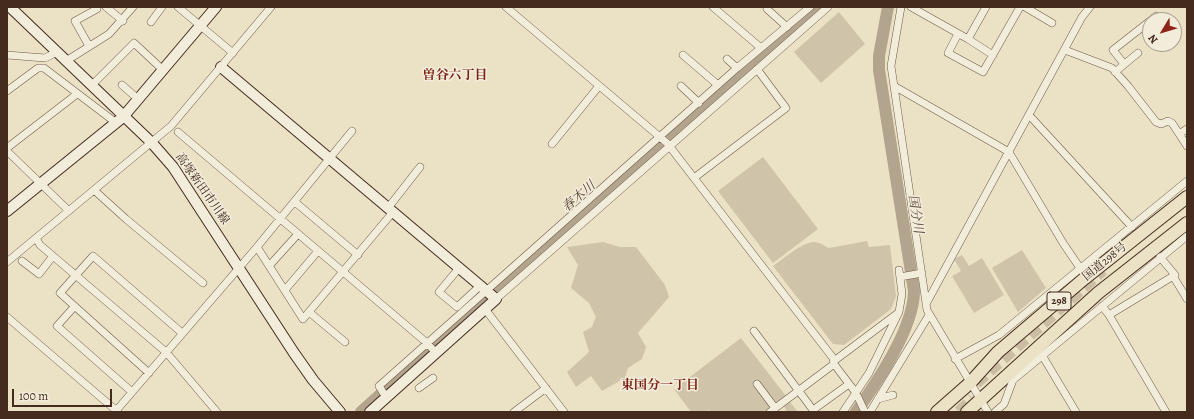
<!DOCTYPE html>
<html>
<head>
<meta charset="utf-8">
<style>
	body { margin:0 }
	#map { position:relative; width:1194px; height:419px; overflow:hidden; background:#ebe2c6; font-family:Alegreya,serif }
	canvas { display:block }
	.frame { position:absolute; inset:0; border:8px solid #442b1e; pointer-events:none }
	.north { position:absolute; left:1142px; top:12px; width:40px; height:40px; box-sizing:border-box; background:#f2ecda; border:1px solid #ac9f8f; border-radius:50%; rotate:232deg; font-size:11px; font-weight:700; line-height:16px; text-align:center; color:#442b1e }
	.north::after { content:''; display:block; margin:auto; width:14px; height:18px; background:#8f2418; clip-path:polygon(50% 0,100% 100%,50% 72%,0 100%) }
	.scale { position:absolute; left:12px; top:389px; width:100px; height:18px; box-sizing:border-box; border:2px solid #442b1e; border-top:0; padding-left:5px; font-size:12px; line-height:14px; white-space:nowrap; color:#442b1e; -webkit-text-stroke:3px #f2ecda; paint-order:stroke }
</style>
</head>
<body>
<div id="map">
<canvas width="1194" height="419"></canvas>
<div class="frame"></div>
<div class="north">N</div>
<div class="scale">100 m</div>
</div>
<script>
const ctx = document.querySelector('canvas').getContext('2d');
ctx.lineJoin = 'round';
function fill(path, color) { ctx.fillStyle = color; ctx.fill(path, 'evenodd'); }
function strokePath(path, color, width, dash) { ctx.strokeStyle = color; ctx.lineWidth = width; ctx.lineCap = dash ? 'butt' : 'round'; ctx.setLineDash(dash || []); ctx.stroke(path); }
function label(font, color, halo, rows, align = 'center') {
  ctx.font = font + ' Alegreya,"Noto Serif JP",serif'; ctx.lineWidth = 3; ctx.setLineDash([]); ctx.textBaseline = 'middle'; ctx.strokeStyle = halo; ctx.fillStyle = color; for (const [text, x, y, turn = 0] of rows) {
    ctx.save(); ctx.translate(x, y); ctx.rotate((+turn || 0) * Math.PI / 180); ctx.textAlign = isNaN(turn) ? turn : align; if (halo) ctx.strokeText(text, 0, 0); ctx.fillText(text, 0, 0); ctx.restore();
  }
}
fill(new Path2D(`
	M839,12L865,44L821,83L794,52Z
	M763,157L818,229L773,263L718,191Z
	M867,241L869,247L890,245L896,296L891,309L844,345L833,344L773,266C785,258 800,243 814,242C820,242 824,246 829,248Z
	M603,242L620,247H636L665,285L669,297L638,333L646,347L642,359L628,368L625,378L602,391L591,376L576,387L567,372L589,352L583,332L592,327L596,317L589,303L571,288L578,265L567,247Z
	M1022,250L1046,288L1018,312L992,268Z
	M962,255L969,266L982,258L1004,295L974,313L952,276L961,271L954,259Z
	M741,338L786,396L778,402H774L769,405V409L765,412H711L709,410L706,412H691L674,389Z
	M790,402L798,412H787L784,406Z`), '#cfc3a9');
strokePath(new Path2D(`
	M361,412L575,219L818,7
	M856,412C877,382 914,328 914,291L879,70V56L888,7`), '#b2a48d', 12);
strokePath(new Path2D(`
	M976,383L1103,270
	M959,412L973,399`), '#cabda4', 12, [12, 6]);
const street = new Path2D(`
	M106,7L123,21
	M178,7L233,53
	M506,7L667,143L833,358L834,364L856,393L865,412
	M713,7L761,48
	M901,7L891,66L927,310L988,412
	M911,7L968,39L986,7
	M1025,7L1052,23
	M767,9L787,27
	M1151,20L1156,16
	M151,22L162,7
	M958,34L948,53L983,72L1020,7
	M968,39L993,55
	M89,46L75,21L97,9
	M1065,50L1112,68L1128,86L1156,122L1161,124L1168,121L1172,123L1187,146
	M7,55L45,58L57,52
	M683,55L718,85
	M727,59L737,68
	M66,61L109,34L133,7
	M1124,64L1113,50L1150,21
	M1115,72L1138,53
	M92,85L134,43L163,70
	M122,85L138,99
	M681,86L699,103
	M894,86L1009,152L1063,243L1080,268
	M7,91L38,68H44L115,122
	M1029,115L1132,227
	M178,132L427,343L436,353
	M1179,134L1187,129
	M552,144L599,86
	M7,148L77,94
	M7,151L69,211
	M694,178L786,108L757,69
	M94,190L126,219L203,283
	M295,202L358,255
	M388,208L420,167
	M36,238L40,245L166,352L217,412
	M257,247L303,319L393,212
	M22,261L39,274L53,256
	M7,262L171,126L271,7
	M269,266L298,234
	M459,268L439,292L457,307L480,286
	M1173,276L1187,299
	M900,277L922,273
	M285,290L318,251
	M496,299L828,7
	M926,304L1082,17L1090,7
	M1102,306L1109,315L1166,412
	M74,307L57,326L132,392
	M485,309L564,412
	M309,312L345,342
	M1109,315L1175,275L1160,257
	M7,317L118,412
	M754,331L813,410L849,384
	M1042,355L1076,412
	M955,359L999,335L1187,181
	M834,361L898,313
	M149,373L60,293L93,256L182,333
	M757,384L775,408
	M419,388L433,378
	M386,397L379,386L737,68L810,7
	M878,399L893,395
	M115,412L257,247L352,131
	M514,412L546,388
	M770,412L834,364
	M843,412L869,373L899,312L902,294L899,270
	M870,412L929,315
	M995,412L1004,404L1013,380L1187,236`);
const secondary = new Path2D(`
	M10,7L152,143L173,167L294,353L313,380L340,412
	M221,67L496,299L370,412
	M7,211L123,117L216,7`);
const highway = new Path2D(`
	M937,412L970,383L998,352L1085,278L1187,197
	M967,412L1098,293L1187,223`);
strokePath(street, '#6e5948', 8);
strokePath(secondary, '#442b1e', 12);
strokePath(highway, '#442b1e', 14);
strokePath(street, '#f2ecda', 7);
strokePath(secondary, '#f2ecda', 10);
strokePath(highway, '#ebe2c6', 12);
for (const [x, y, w] of [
	[1059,301,24]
]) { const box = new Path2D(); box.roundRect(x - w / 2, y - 9, w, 18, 3); ctx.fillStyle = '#f2ecda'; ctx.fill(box); strokePath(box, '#442b1e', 1); }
label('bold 11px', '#442b1e', null, [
	["298",1059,301]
]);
label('12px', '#442b1e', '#f2ecda', [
	["高塚新田市川線",202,189,55],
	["国道298号",1105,262,-39]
]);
label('bold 13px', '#7a1f14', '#f2ecda', [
	["曽谷六丁目",455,76],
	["東国分一丁目",660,386]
]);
label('italic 13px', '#60493a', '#f2ecda', [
	["春木川",579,197,-41],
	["国分川",915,214,81]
]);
</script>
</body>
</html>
